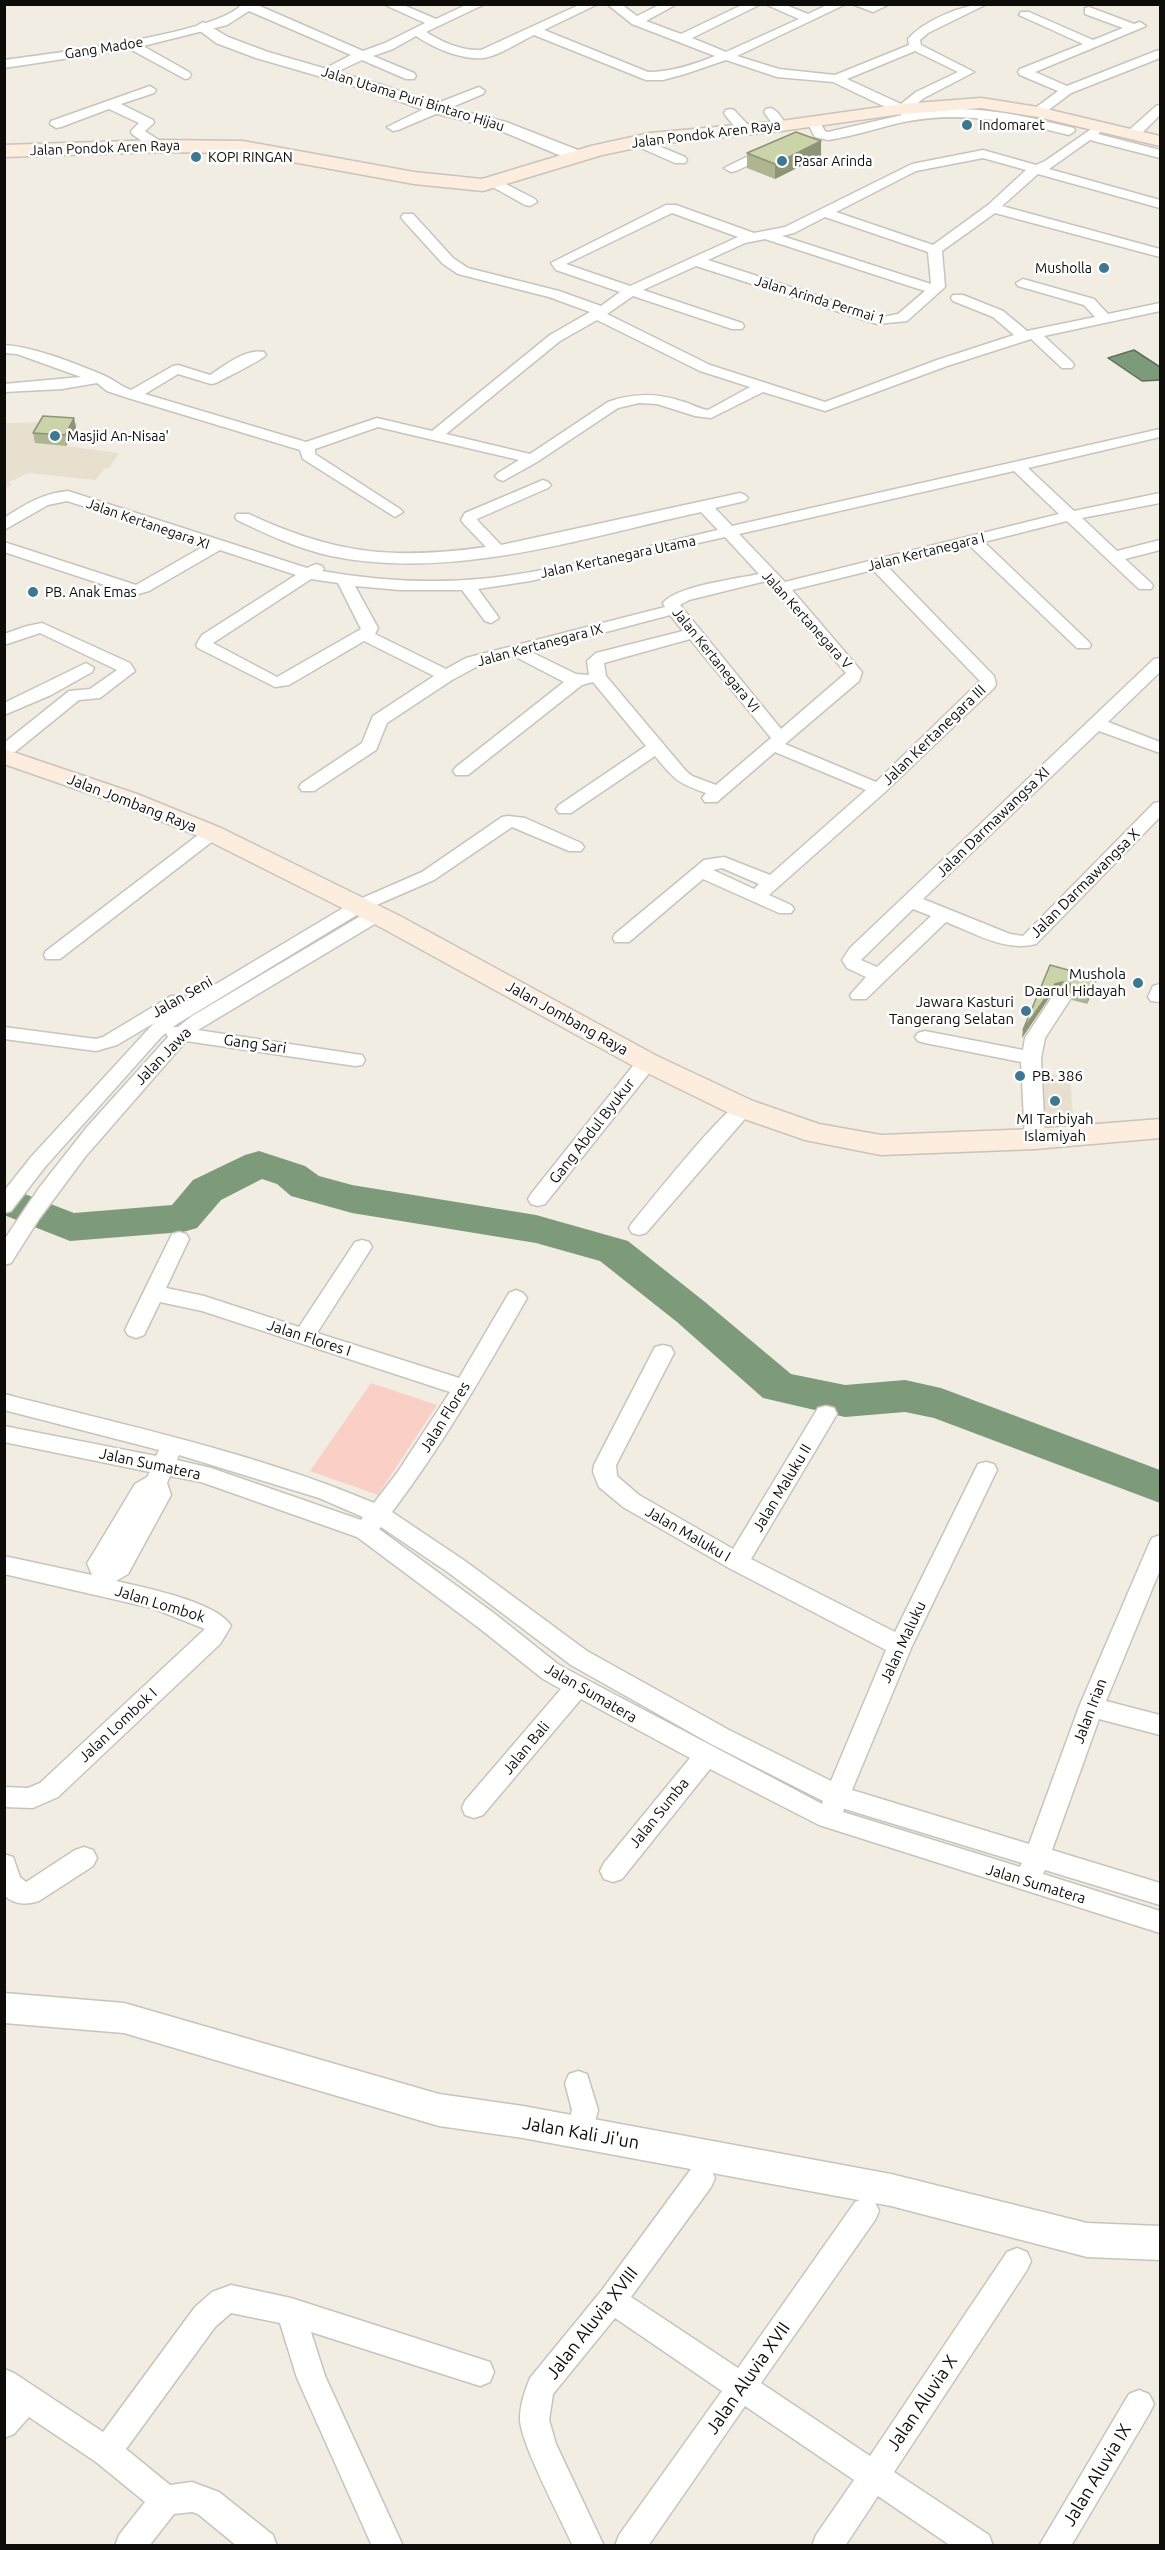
<!DOCTYPE html>
<html>
<head>
<meta charset="utf-8">
<style>
	body { margin:0 }
	#map { position:relative; width:1165px; height:2550px; overflow:hidden; background:#f1ede2; font-family:Ubuntu,sans-serif }
	canvas { display:block }
	.frame { position:absolute; inset:0; border:6px solid #0d0c09; pointer-events:none }
</style>
</head>
<body>
<div id="map">
<canvas width="1165" height="2550"></canvas>
<div class="frame"></div>
</div>
<script>
const ctx = document.querySelector('canvas').getContext('2d');
ctx.lineJoin = 'round';
function fill(path, color) { ctx.fillStyle = color; ctx.fill(path, 'evenodd'); }
function strokePath(path, color, width, dash) { ctx.strokeStyle = color; ctx.lineWidth = width; ctx.lineCap = dash ? 'butt' : 'round'; ctx.setLineDash(dash || []); ctx.stroke(path); }
function label(font, color, halo, rows, align = 'center') {
  ctx.font = font + ' Ubuntu,sans-serif'; ctx.lineWidth = 5; ctx.setLineDash([]); ctx.textBaseline = 'middle'; ctx.strokeStyle = halo; ctx.fillStyle = color; for (const [text, x, y, turn = 0] of rows) {
    ctx.save(); ctx.translate(x, y); ctx.rotate((+turn || 0) * Math.PI / 180); ctx.textAlign = isNaN(turn) ? turn : align; if (halo) ctx.strokeText(text, 0, 0); ctx.fillText(text, 0, 0); ctx.restore();
  }
}
fill(new Path2D(`
	M56,422L78,423L66,446L119,453L109,468L104,469L96,480L28,473L9,482L12,485L5,488L4,423Z
	M1036,1074L1070,1075L1074,1129L1039,1128Z`), '#e8e0cf');
fill(new Path2D(`
	M371,1383L437,1405L378,1495L310,1471Z`), '#fad0c6');
const water = new Path2D(`
	M1134,350L1160,367V380L1142,381L1108,358Z`);
fill(water, '#7d9a7b');
strokePath(water, '#5b6f59', 1.5);
fill(new Path2D(`
	M259,1151L305,1166L319,1176L352,1185L536,1215L628,1241L705,1302L791,1374L845,1385L905,1380L941,1388L1160,1470V1503L934,1418L905,1412L845,1417L763,1398L677,1322L600,1261L536,1243L352,1213L291,1196L277,1184L262,1179L221,1200L197,1228L183,1232L70,1241L4,1215V1186L74,1213L172,1205L193,1180L245,1155Z`), '#7d9a7b');
const minor = new Path2D(`
	M242,4H255L363,51L385,43L425,23L383,4H401L436,19L468,4H485L426,32C442,42 461,51 481,50L581,4H598L544,30L648,72C671,72 693,65 715,56L632,24L607,4H621L637,16L661,4H677L646,21L681,34L744,4H761L692,38L726,52L799,19L765,4H783L808,14L829,4H846L737,56L779,69L835,75L909,45L908,39C923,21 963,4 987,4L928,33L920,40L921,45L974,72L924,98L910,109C920,115 948,109 961,109C1000,110 1037,119 1074,128L1075,131L1069,135C1016,122 963,111 909,121C882,126 856,136 828,140L815,137L807,122L808,119H818L825,131L828,132L902,115L833,82L777,77L726,60L685,74L663,80H646L534,35C519,42 499,56 483,58C461,60 434,48 416,36L393,49L373,56L414,73L416,76L414,79H406L362,60L326,77L320,73L322,70L351,55L249,11L227,25L143,46L189,72L191,75L189,78L185,79L130,49L4,68V60C48,54 219,34 242,4ZM915,51L958,72L916,92L901,104L847,79Z
	M852,4H890L873,12Z
	M1089,7L1134,24L1140,22L1146,26L1035,72L1067,86L1156,51L1160,50V58L1071,93L1042,115H1034L1032,112L1034,109L1058,91L1020,75L1018,72L1020,69L1083,44L1019,15L1021,12H1029L1093,40L1123,28L1085,14V8Z
	M150,86L156,90L154,93L121,104L153,120L154,123L145,131L163,143L164,146L163,149H153L132,134L131,131L139,123L109,109L61,127L56,128L50,124L51,121Z
	M479,87L485,91L483,94L398,130L393,131L387,127L430,106Z
	M1160,105V115L1138,137H1128L1127,134L1128,131L1156,106Z
	M770,108C778,110 783,120 787,126L786,129H776L764,112L766,109Z
	M730,109L734,110L749,126L750,129L749,132H739L726,116L724,113L726,110Z
	M1100,123L1106,127L1098,134L1160,150V158L1090,140L1049,169L1160,200V208L1038,174L1002,206L1160,249V257L995,213L942,251L945,287L907,321L877,324L696,266L643,290L742,323L744,326L742,329H732L633,296L607,314L710,365L825,402L937,360L1014,335L993,317L953,301L951,298L953,295H963L1003,311L1027,331L1095,317L1084,305L1018,286L1016,283L1023,279L1094,299L1108,314L1160,303V311L1044,336L1072,362L1074,365L1072,368H1062L1031,339L947,366L825,411L763,392L711,418L695,416L657,404L639,403L618,408L537,462L503,481L498,479L495,476L498,473L519,460L378,427L315,449V454L400,509L403,512L395,517L303,459L300,450L128,398L107,391L97,383L62,389L4,392V384L81,377L17,354L4,353V345C35,347 74,363 103,375C113,379 120,386 131,390L173,366L178,365L210,375C224,366 246,348 264,352L266,355C259,362 227,377 216,383L211,384L178,374L145,394L306,442L377,418L432,431L550,335L590,312L549,297L458,274L443,264L403,220L401,217L403,214H413L453,258L468,268L559,291L601,306L620,292L556,270L551,263L666,205H676L754,233L785,227L912,164L983,150L1036,165L1045,161ZM983,158L1026,170L988,205L933,245L836,212L916,171ZM672,213L738,237L630,286L566,264ZM825,217L928,252L931,284L782,236L794,233ZM765,239L925,291L898,314L883,317L708,260L745,243ZM597,320L700,371L750,387L708,410C699,409 690,403 681,401C656,393 633,393 608,402L530,454L446,434L560,341Z
	M637,137L685,157L687,160L685,163H675L632,144L631,141Z
	M771,145L776,146L777,149L776,152L736,171L731,172L724,168Z
	M496,179L535,199L537,202L530,206L525,205L491,186L489,183L491,180Z
	M1160,429V437L1028,468L1074,511L1160,493V503L1082,518L1117,551L1160,540V550L1125,559L1151,583L1153,586L1151,589H1139L1067,521L984,542L1089,642L1091,645L1089,648H1077L970,546L887,566L994,676L996,684L994,688L884,793L769,895L791,905L794,909L791,913H779L703,879L629,942H615L613,938L615,934L704,860L724,857L770,875L866,790L775,752L717,802H705L702,798L706,793C677,783 674,779 655,756L571,813H559L556,809L559,805L646,746L593,682L582,685L468,775H456L453,771L456,767L564,682L514,656L478,666L452,680L387,723L376,750L314,791H302L299,787L302,783L362,743L373,716L434,676L364,641L289,685L275,687L198,648L196,645L202,635L296,575L220,550L149,591L135,595L4,552V542L136,585L206,545L67,501L48,505L4,530V518C25,504 44,493 68,491L307,568L316,564L322,566L324,569L322,571C378,581 435,584 490,578C566,569 643,547 718,530L701,512C582,538 454,581 331,556C299,549 268,535 237,520L235,517L237,514H249C334,554 393,560 486,547L463,523L461,520L465,513L543,480L548,482L551,485L548,488L477,519L478,521L501,545L740,493L745,495L748,498L745,501L715,508L732,526ZM1014,471L1059,514L785,582L739,534ZM725,537L759,574C736,579 676,586 663,603L665,607L466,658L446,669L375,634L378,628L355,586L400,590H462L485,621L491,623L499,618L478,589L530,581ZM873,570L980,681L876,782L785,744L859,681L862,672L792,590ZM311,579L338,583L361,629L277,677L213,643ZM766,581L846,673L781,729L680,605L689,600ZM670,615L683,631L596,653L587,661L589,675L576,674L531,652ZM690,639L771,738L716,785L692,776L686,771L606,676L604,663ZM722,868L759,884L754,889L713,870Z
	M42,623L130,663L135,671L100,698L79,700L10,756L4,757V743L69,691L90,689L117,670L40,633L4,645V634L27,626Z
	M1160,658V672L1108,722L1160,742V753L1099,731L923,899L1010,934L1023,936L1154,803L1160,802V817L1036,944C1005,952 974,933 946,922L866,999H852L850,995L866,977L847,968L842,960L850,948L1154,659ZM913,909L931,916L877,967L861,960Z
	M86,663L94,668L92,672L51,695L4,715V703Z
	M508,816L525,818L581,843L584,847L581,851H569L512,827L434,880L365,910L177,1024L173,1027H178L192,1016L369,911H383L385,915L383,919L198,1030L355,1054L362,1055L365,1060L362,1065L355,1066L186,1041L85,1157L39,1219L11,1263L4,1265V1240L39,1188L87,1127L168,1037L166,1033L162,1036L45,1167L11,1211L4,1213V1191L31,1157L154,1023L117,1045L96,1051L4,1039V1027L96,1039L103,1037L171,996H185L186,1002L353,902L422,872L502,817Z
	M212,828L218,829L221,833L218,837L60,959H46L44,955L46,951L206,829Z
	M1160,984V1002L1151,1001L1148,997L1153,986Z
	M1061,992L1068,994L1071,998L1045,1038L1041,1058L1045,1139L1042,1144L1035,1146L1028,1144L1025,1139L1021,1062L925,1043L918,1041L915,1037L918,1033L925,1031L1023,1050L1025,1038L1054,994Z
	M647,1056L654,1057L657,1062L654,1067L545,1204L538,1206L531,1204L528,1199L531,1194L640,1057Z
	M743,1101L750,1103L753,1108L750,1113L646,1233L639,1235L632,1233L629,1228L632,1223C649,1203 725,1106 743,1101Z
	M179,1232L186,1234L189,1239L166,1288L204,1296L299,1327L355,1242L362,1240L369,1242L372,1247L317,1333L459,1378L509,1293L516,1290L523,1293L527,1298C485,1371 443,1445 392,1512L465,1561L587,1651L729,1730L831,1781L886,1650L729,1568L623,1507L599,1487L593,1472L594,1465L655,1347L663,1345L671,1347L674,1353L616,1465L617,1476L639,1495L733,1549L818,1408L826,1406L834,1408L837,1414L751,1559L895,1632L978,1464L986,1462L994,1464L997,1470L912,1646L852,1790L1029,1844L1079,1707L1149,1544L1152,1538L1160,1535V1570L1106,1701L1160,1715V1735L1099,1719L1052,1850L1160,1883V1905L1045,1870L1043,1874L1160,1911V1933L819,1825L710,1769L622,1879L613,1882L604,1879L600,1871L604,1863L690,1758L581,1699L483,1815L474,1818L465,1815L462,1808L465,1801L561,1689L543,1679L479,1628L357,1537L201,1482L170,1476L167,1483L171,1495L128,1574L116,1581C142,1587 218,1602 231,1626L220,1644L58,1797L33,1808L4,1807V1787L28,1788L40,1783L205,1629L152,1608L4,1574V1556L92,1575L87,1563L91,1557L135,1484L147,1477L150,1472L4,1442V1426L156,1456L159,1450L4,1410V1394C128,1426 256,1453 374,1503L397,1473L450,1392L202,1311L160,1302L144,1335L136,1338L128,1335L125,1330L172,1234ZM179,1455L319,1498L363,1517L361,1520L211,1468L177,1460ZM381,1527L449,1573L571,1665L711,1744L823,1801L822,1804L559,1665L495,1614L379,1529ZM844,1809H845L1022,1863L1020,1867L843,1812Z
	M84,1847L93,1850L97,1858L93,1866L39,1901C27,1905 14,1905 4,1895V1854L13,1857L20,1877L26,1882L75,1850Z
	M578,2071L587,2074L598,2110L590,2142L580,2145L570,2142L566,2133L572,2110L565,2083L569,2074Z
	M701,2165L711,2169L715,2178L711,2187L631,2297L738,2368L855,2202L865,2198L875,2202L879,2211L875,2220L761,2383L870,2456L1007,2252L1017,2248L1027,2252L1031,2261L1027,2270L894,2472L989,2535L993,2546H951L878,2496L845,2546H812L816,2535L854,2480L745,2406L648,2546H615L619,2535L722,2391L615,2318L553,2394L549,2420L556,2444L604,2546H573C562,2521 519,2441 520,2418C520,2405 525,2390 530,2378L602,2290L691,2169Z
	M231,2285L291,2298L490,2362L494,2372L490,2382L480,2386L311,2332L325,2376L403,2546H372L297,2378L280,2323L231,2313L215,2327L126,2449L170,2485L192,2482L219,2492L273,2535L277,2546H237L198,2514L192,2512L174,2514L149,2546H115L119,2535L145,2502L96,2462L29,2417L14,2434L4,2438V2369L14,2373L103,2432L195,2307L212,2292Z
	M1139,2390L1149,2394L1154,2404L1149,2414L1071,2546H1039L1129,2394Z`);
const tertiary = new Path2D(`
	M203,22L228,37L268,52L382,85L442,106L506,122L583,152L585,156L583,160H571L494,128L430,112L370,91L256,58L216,43L195,27Z
	M4,1993L124,2003L439,2094L523,2106L891,2174L1087,2223L1160,2226V2260L1087,2257L891,2206L523,2138L439,2126L124,2033L4,2023Z`);
const secondary = new Path2D(`
	M981,98L1038,107L1160,136V146L1038,117L981,108L902,114L781,131L650,145L602,155L483,191L414,184L243,153L158,152L4,157V145L158,140L243,141L414,172L482,179L591,146L650,133L781,121L902,104Z
	M4,749L137,794L221,828L400,916L657,1056L753,1101L819,1124L881,1135L1035,1129L1160,1119V1138L1035,1149L881,1155L805,1140L733,1115L637,1068L382,928L203,838L119,804L4,764Z`);
strokePath(minor, '#c8c4ba', 3);
strokePath(tertiary, '#c8c4ba', 3);
strokePath(secondary, '#c8c4ba', 3);
fill(minor, '#fff');
fill(tertiary, '#fff');
fill(secondary, '#fdeddf');
fill(new Path2D(`
	M747,153L821,156L775,179L747,168Z
	M74,418L76,428L66,446L35,443L33,433Z
	M1050,965L1095,986L1087,1004L1072,1000L1073,997L1069,992L1060,990L1053,992L1022,1038Z`), '#afb591');
fill(new Path2D(`
	M821,141V156L775,179V164Z
	M74,418L76,428L66,446L65,435Z
	M1097,978L1095,986L1087,1004L1089,996Z
	M1062,982L1060,990L1053,992L1022,1038L1023,1030L1055,984Z`), '#8e9476');
const building = new Path2D(`
	M796,132L821,141L775,164L747,153Z
	M43,416L74,418L65,435L33,433Z
	M1050,965L1097,978L1089,996L1073,993L1074,989L1070,984L1062,982L1055,984L1023,1030Z`);
fill(building, '#cbd3a9');
strokePath(building, '#8e9476', 1.5);
for (const [x, y, r, color] of [
	[967,125,6,"#3d7890"],
	[196,157,6,"#3d7890"],
	[782,161,6,"#3d7890"],
	[1104,268,6,"#3d7890"],
	[55,436,6,"#3d7890"],
	[33,592,6,"#3d7890"],
	[1138,983,6,"#3d7890"],
	[1026,1011,6,"#3d7890"],
	[1020,1076,6,"#3d7890"],
	[1055,1101,6,"#3d7890"]
]) { const dot = new Path2D(); dot.arc(x, y, r, 0, 2 * Math.PI); ctx.fillStyle = color; ctx.fill(dot); strokePath(dot, '#fff', 2); }
label('14px', '#0d0c09', '#fff', [
	["Gang Madoe",104,48,-9],
	["Jalan Utama Puri Bintaro Hijau",413,99,17],
	["Jalan Pondok Aren Raya",706,134,-7],
	["Jalan Pondok Aren Raya",105,148,-2],
	["Jalan Arinda Permai 1",820,300,17],
	["Jalan Kertanegara XI",148,524,19],
	["Jalan Kertanegara I",926,552,-14],
	["Jalan Kertanegara Utama",618,557,-12],
	["Jalan Kertanegara V",807,620,48],
	["Jalan Kertanegara IX",540,645,-15],
	["Jalan Kertanegara VI",716,660,51]
]);
label('14px', '#0d0c09', '#fff', [
	["Indomaret",979,125],
	["KOPI RINGAN",208,157],
	["Pasar Arinda",794,161],
	["Musholla",1092,268,"right"],
	["Masjid An-Nisaa'",67,436],
	["PB. Anak Emas",45,592]
], 'left');
label('15px', '#0d0c09', '#fff', [
	["Jalan Kertanegara III",934,735,-44],
	["Jalan Jombang Raya",132,803,21],
	["Jalan Darmawangsa XI",993,822,-44],
	["Jalan Darmawangsa X",1085,883,-45],
	["Jalan Seni",182,997,-30],
	["Jalan Jombang Raya",567,1018,29],
	["Gang Sari",255,1044,8],
	["Jalan Jawa",163,1056,-46],
	["Gang Abdul Byukur",592,1131,-52],
	["Jalan Flores I",309,1338,18],
	["Jalan Flores",445,1417,-58],
	["Jalan Sumatera",150,1464,12],
	["Jalan Maluku II",782,1488,-59],
	["Jalan Maluku I",688,1534,30],
	["Jalan Lombok",160,1604,17],
	["Jalan Maluku",903,1642,-65],
	["Jalan Sumatera",591,1693,30],
	["Jalan Irian",1090,1711,-69],
	["Jalan Lombok I",118,1725,-43],
	["Jalan Bali",526,1748,-50],
	["Jalan Sumba",659,1813,-51],
	["Jalan Sumatera",1036,1884,17]
]);
label('15px', '#0d0c09', '#fff', [
	["Mushola",1126,974],
	["Daarul Hidayah",1126,991],
	["Jawara Kasturi",1014,1002],
	["Tangerang Selatan",1014,1019],
	["PB. 386",1032,1076,"left"],
	["MI Tarbiyah",1055,1119,"center"],
	["Islamiyah",1055,1136,"center"]
], 'right');
label('18px', '#0d0c09', '#fff', [
	["Jalan Kali Ji'un",581,2133,10],
	["Jalan Aluvia XVIII",592,2323,-52],
	["Jalan Aluvia XVII",748,2378,-55],
	["Jalan Aluvia X",922,2403,-56],
	["Jalan Aluvia IX",1097,2475,-59]
]);
</script>
</body>
</html>
